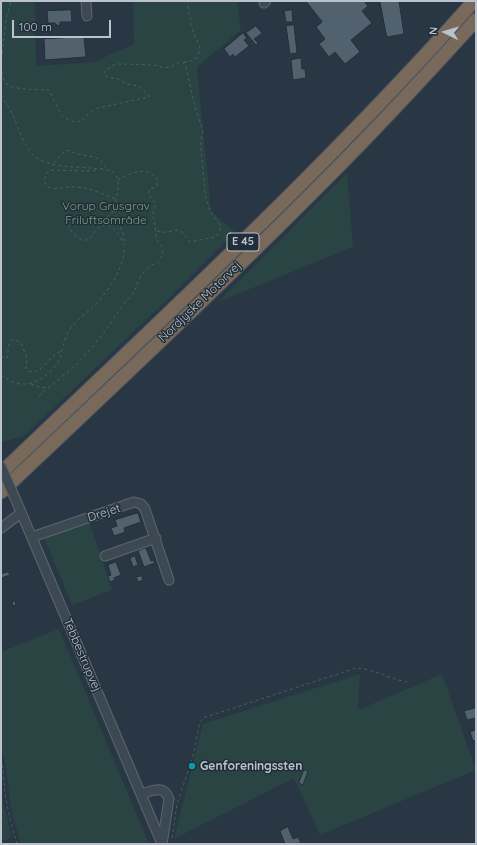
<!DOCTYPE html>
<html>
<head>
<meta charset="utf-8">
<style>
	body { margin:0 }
	#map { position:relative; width:477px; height:845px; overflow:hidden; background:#283743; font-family:Quicksand,sans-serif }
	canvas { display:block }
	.frame { position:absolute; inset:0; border:2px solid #bac3cd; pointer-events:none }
	.north { position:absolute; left:425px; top:12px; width:40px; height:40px; -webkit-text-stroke:3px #212e39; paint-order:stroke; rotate:275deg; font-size:11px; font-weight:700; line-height:16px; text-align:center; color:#bac3cd }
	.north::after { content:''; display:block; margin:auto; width:14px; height:18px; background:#bac3cd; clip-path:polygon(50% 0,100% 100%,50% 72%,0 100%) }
	.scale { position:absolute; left:12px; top:20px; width:99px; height:18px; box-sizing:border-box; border:2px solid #bac3cd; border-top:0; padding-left:5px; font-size:12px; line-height:14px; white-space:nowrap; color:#bac3cd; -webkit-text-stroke:3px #212e39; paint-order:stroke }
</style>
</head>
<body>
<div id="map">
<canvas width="477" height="845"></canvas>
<div class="frame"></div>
<div class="north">N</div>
<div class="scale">100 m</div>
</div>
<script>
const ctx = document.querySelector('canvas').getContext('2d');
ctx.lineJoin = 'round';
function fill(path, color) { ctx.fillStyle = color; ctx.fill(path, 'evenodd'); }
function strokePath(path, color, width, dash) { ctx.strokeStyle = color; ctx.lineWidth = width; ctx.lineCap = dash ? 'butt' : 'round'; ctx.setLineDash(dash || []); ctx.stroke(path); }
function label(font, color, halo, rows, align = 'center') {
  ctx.font = font + ' Quicksand,sans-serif'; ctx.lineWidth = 3; ctx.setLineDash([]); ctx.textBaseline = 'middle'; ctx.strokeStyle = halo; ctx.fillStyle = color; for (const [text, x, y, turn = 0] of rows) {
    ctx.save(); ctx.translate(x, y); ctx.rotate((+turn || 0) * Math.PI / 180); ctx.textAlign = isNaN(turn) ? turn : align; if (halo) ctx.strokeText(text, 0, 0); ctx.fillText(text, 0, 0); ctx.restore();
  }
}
fill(new Path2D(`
	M1,1H35L36,66L94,62L134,44L133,1H237L241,30L197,67L211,211L235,232L167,300L24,436L3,442L1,440Z
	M347,173L353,247L218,302Z
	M89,521L112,590L72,605L44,538Z
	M59,629L149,844H21L12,814L5,761L1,750V652Z
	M360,674L358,710L442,674L476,770L320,835L294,778L174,839L203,724Z
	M1,785L2,797L12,837L1,842Z`), '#2a4444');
const building = new Path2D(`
	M306,1H364L368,6L362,11L372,23L351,40L360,52L345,64L335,52L329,57L319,44L325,39L316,27L322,22Z
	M380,1H399L404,34L387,37Z
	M71,10L72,22H60V25L58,26L55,23H48L47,11Z
	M292,10L293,22H286L284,11Z
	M294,25L297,53L290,54L286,26Z
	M256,26L262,33L254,39L258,43L256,45L246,33Z
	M243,33L247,38L244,40L249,46L235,57L233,54L230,57L224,49Z
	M84,37L86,57L45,60L44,39Z
	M301,58L302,69H305L306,78L293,80L291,60Z
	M138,513L141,522L124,528L125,532L114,536L111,528L117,526L115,520Z
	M146,548L151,561L153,560L155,563L144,567L138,551Z
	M135,556L138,565L133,567L130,558Z
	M116,562L121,575L114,578L115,580L110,582L108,576L111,575L108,565Z
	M8,572L10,575L1,578V574Z
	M142,576L143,580L138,582L136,577Z
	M15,601L16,605L13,606L12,602Z
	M476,708V718L467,720L464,711Z
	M476,730V740L473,741L470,732Z
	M304,770L308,771L303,785L299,783Z
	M288,827L293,839L298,837L301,843L285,844L280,831Z`);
fill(building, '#51616e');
strokePath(building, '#23303b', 1);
const minor = new Path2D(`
	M86,1L87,16
	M264,3L266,1
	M18,505L162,844
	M1,528L21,513
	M32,537L134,502L141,504L145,509L169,580
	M105,556L156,538
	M141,794C152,791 164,784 169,799L162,844`);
const highway = new Path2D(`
	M1,473C162,319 326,168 474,1
	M1,492C111,388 222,284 328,177C379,126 428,73 476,20`);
strokePath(minor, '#5b6670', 11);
strokePath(highway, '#47535e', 15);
strokePath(new Path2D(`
	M184,62H189L198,57L200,48L191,26V20L189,13L187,1
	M1,65L6,19L11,1
	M1,66C2,71 2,78 5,82C11,91 39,89 49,90L59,111L63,117L74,122L82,121L89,113L98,108L149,97L148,94L138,86L126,84L119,79L109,78L105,76L104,72L113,65L118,64L154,65L165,68L170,67L180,62H183L186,67L195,107L203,131L201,139V148L205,194L210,211L220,225V230L217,236L215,237L190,242L180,230C171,230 164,235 155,230
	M1,95C5,101 8,107 12,113C18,126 25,151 37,158C50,167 75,167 91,168C98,169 108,168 114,173C120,178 118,187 117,194C116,200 115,209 111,214C102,224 76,215 68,226C72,233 84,247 92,236C94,233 95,230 98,228C111,217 120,236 124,245
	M54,163L66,150C72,152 77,154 83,155C98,158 98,156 107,169
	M96,170L88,171L50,170C44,176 44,179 46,186C54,191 66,186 75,187C89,188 102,193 115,199
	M114,210L124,236V243
	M1,356L5,358H7L9,344L12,340H16L21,343L27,358L26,369C38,378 45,363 53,356C55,355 58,353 61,351
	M1,375C16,387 30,387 45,376C50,372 55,368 58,362C63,351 63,338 71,328C77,319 87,313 95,305C109,290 125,267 124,246
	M31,384L39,387L48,388
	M39,396C51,385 65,375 77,364C95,345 111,324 125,302C138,292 135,283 143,273C153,259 161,270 163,248L157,240L154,219L152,216L156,204L148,194L150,189L157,186L158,181C149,164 131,173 118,180
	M1,759C4,771 4,782 5,794C8,811 12,828 17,844
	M172,838L177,804L193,756L200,722L203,718L356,668C373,669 390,679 407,682`), '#486060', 1, [3, 3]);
strokePath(minor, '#3c4953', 9);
strokePath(highway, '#79695a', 13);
const minorBridge = new Path2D(`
	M1,466L18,505`);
strokePath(minorBridge, '#5b6670', 11, []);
strokePath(minorBridge, '#3c4953', 9);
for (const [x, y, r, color] of [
	[192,766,4,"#0f9aa8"]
]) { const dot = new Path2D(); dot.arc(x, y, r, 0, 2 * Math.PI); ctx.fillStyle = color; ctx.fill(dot); strokePath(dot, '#212e39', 1.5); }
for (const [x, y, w] of [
	[243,242,32]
]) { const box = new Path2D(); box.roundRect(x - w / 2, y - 9, w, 18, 3); ctx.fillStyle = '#212e39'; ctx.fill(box); strokePath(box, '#bac3cd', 1); }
label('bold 11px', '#bac3cd', null, [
	["E 45",243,242]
]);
label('12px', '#78a27d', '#212e39', [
	["Vorup Grusgrav",106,206],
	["Friluftsområde",106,220]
]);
label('12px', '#bac3cd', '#212e39', [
	["Nordjyske Motorvej",200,302,-44],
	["Drejet",104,513,-18],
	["Tebbestrupvej",82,655,67]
]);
label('bold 12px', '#bac3cd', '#212e39', [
	["Genforeningssten",200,766]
], 'left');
</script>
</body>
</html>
